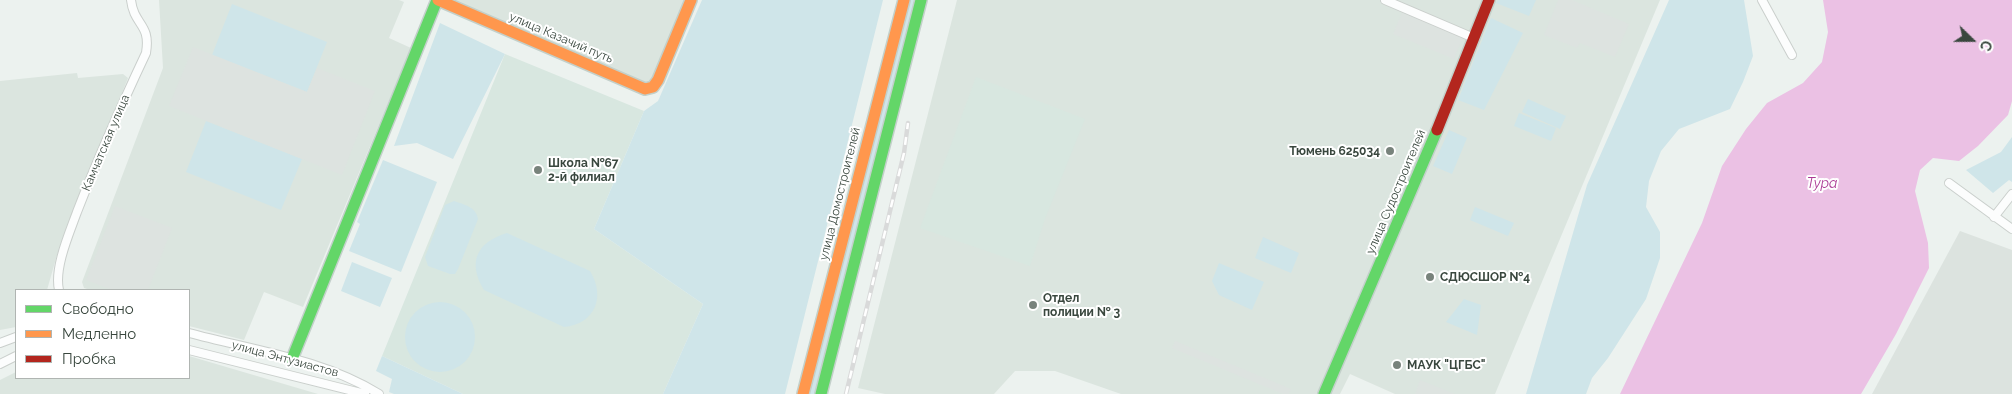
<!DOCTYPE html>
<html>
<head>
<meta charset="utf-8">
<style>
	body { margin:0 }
	#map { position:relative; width:2012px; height:394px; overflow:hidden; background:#ecf2ef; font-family:Raleway,sans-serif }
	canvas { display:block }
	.legend { position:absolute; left:15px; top:289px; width:175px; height:90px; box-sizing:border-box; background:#fff; border:1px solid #b0b5b2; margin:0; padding:6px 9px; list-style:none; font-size:15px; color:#39473e }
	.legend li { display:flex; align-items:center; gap:10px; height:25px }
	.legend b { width:25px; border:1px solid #b0b5b2 }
	.north { position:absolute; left:1947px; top:15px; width:50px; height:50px; -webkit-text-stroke:4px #fff; paint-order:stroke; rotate:112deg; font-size:14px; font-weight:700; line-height:20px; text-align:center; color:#39473e }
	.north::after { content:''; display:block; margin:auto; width:18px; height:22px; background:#39473e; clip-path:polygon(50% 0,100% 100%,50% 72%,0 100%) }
</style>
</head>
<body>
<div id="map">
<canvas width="2012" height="394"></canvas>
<ul class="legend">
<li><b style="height:6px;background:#63d668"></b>Свободно</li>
<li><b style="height:6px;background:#ff974d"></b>Медленно</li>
<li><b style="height:6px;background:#b3261e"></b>Пробка</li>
</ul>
<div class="north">С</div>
</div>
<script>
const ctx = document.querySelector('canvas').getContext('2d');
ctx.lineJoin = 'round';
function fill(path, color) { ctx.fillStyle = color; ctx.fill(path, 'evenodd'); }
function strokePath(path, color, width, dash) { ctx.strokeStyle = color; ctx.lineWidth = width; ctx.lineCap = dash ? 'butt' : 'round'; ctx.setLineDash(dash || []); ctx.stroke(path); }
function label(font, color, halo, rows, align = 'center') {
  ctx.font = font + ' Raleway,sans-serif'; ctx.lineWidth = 4; ctx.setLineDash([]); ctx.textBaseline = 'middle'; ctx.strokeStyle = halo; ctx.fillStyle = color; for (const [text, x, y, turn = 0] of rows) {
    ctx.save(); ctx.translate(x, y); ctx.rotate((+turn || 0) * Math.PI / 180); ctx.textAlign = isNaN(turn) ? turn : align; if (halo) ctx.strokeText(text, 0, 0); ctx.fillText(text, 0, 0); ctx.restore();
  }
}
fill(new Path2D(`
	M159,0H399L404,2L389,38L411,48L303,307L264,292L244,340L189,326V290H90L84,288L82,282L163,68Z
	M447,0H689L656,78L647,85Z
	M957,0H1660L1495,394H1395L1350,374L1340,394H1121L1055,371H1015L994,394H885L858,388Z
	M77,73L78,78L123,74L128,78L57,255L47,290H16V327L0,330V81Z
	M189,356L318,394H0V380L16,372V378H189Z`), '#dbe5df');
fill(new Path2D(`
	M1960,231L2012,250V394H1872Z`), '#dce3df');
fill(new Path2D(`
	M505,54L644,111L594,229L703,304L663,394H463L382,356Z
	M976,77L1085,119L1045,219L1030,266L920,228Z`), '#d8e7e0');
fill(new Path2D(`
	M702,0H883L785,394H663L703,304L594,229L644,111L658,101Z
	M910,0H915L815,394H809Z
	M1498,0H1536L1529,16L1496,3Z
	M1669,0H1744L1753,56L1743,82L1730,109L1679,129L1661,151L1649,181L1646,207L1660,232V258L1646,299L1608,358L1592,378L1586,394H1526L1587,185Z
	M232,4L327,42L307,92L212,55Z
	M1491,18L1523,33L1484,110L1458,100Z
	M440,23L505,54L453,159L417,143L394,146Z
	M1528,99L1566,116L1560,129L1522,112Z
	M1519,113L1556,128L1551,141L1514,126Z
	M206,121L302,159L281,210L186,172Z
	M1449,130L1467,138L1452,174L1433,166Z
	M2012,137V182L2009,180L1993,193L1966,170L2001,152Z
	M383,160L437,182L401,272L349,251L360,224L357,222Z
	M454,201C465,205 476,207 478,219L458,269L455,274H450L428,266L425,257L445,205Z
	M1475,207L1514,223L1508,236L1470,220Z
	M507,233L590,271C606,297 595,324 564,327L484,290C467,262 477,242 507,233Z
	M1263,237L1299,253L1291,273L1255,258Z
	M352,262L392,278L380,307L341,291Z
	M1219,263L1264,282L1252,310L1219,295L1212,281Z
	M1464,299L1481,305L1477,335L1446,322Z
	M405 337a35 35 0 1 1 70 0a35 35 0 1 1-70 0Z
	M382,356L463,394H394L389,392L392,379L376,371Z`), '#cfe5e9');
fill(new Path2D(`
	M1558,0H1572L1629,24L1615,57L1580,43L1577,48L1544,35Z
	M1403,10L1464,35L1454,59L1393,34Z
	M193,47L307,92L317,68L375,91L342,175L169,106Z
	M115,206L172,228L148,290H112L86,280Z
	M1175,341L1291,389L1289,394H1283L1172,348Z
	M1420,380L1455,394H1415Z`), '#dde3e0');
fill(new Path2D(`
	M1823,0H2012V101L2008,115L1978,146L1959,161L1933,158L1920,170L1915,191L1928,243L1929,268L1896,334L1861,394H1620L1702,223L1722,166L1746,129L1767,103L1803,83L1822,62L1828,32Z`), '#ebc1e4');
const street = new Path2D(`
	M1385,0L1474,38
	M1762,0L1792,55
	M1949,183L2012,229
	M1994,217L2012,194
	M59,290C54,268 69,234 77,212C98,158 121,106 146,53C151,23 134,26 131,0
	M189,333C252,350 323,359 379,394
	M0,343L16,337
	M189,350L365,394
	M0,364L16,356`);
const fast = new Path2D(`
	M292,359L437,0
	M821,394L921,0
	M1324,394L1437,130`);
const slow = new Path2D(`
	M438,0L645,89L653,87L658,80L691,0
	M803,394L904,0`);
const jam = new Path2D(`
	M1437,130L1489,0`);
strokePath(street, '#cacfcc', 10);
strokePath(fast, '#c3d0ca', 14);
strokePath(slow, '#c3d0ca', 14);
strokePath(jam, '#c3d0ca', 14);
strokePath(street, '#fcfdfd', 8);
strokePath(fast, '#63d668', 11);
strokePath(slow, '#ff974d', 11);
strokePath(jam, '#b3261e', 11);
const rail = new Path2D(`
	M846,394L904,153L908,123`);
strokePath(rail, '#d9dada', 4.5);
strokePath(rail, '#fff', 2.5, [8]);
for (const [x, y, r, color] of [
	[1390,151,5,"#78837c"],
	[538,170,5,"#78837c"],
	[1430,277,5,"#78837c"],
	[1033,305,5,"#78837c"],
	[1397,365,5,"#78837c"]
]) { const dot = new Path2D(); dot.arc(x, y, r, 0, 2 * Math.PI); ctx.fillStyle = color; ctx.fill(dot); strokePath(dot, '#fff', 2); }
label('12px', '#39473e', '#fff', [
	["улица Казачий путь",561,38,23],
	["Камчатская улица",106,143,-67],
	["улица Судостроителей",1396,192,-67],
	["улица Домостроителей",840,194,-76],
	["улица Энтузиастов",285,359,15]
]);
label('bold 12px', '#39473e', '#fff', [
	["Тюмень 625034",1380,151,"right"],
	["Школа №67",548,163],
	["2-й филиал",548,177],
	["СДЮСШОР №4",1440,277],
	["Отдел",1043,298],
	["полиции № 3",1043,312],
	["МАУК \"ЦГБС\"",1407,365]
], 'left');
label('italic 14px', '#ab3a95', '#fff', [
	["Тура",1822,184]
]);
</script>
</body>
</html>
